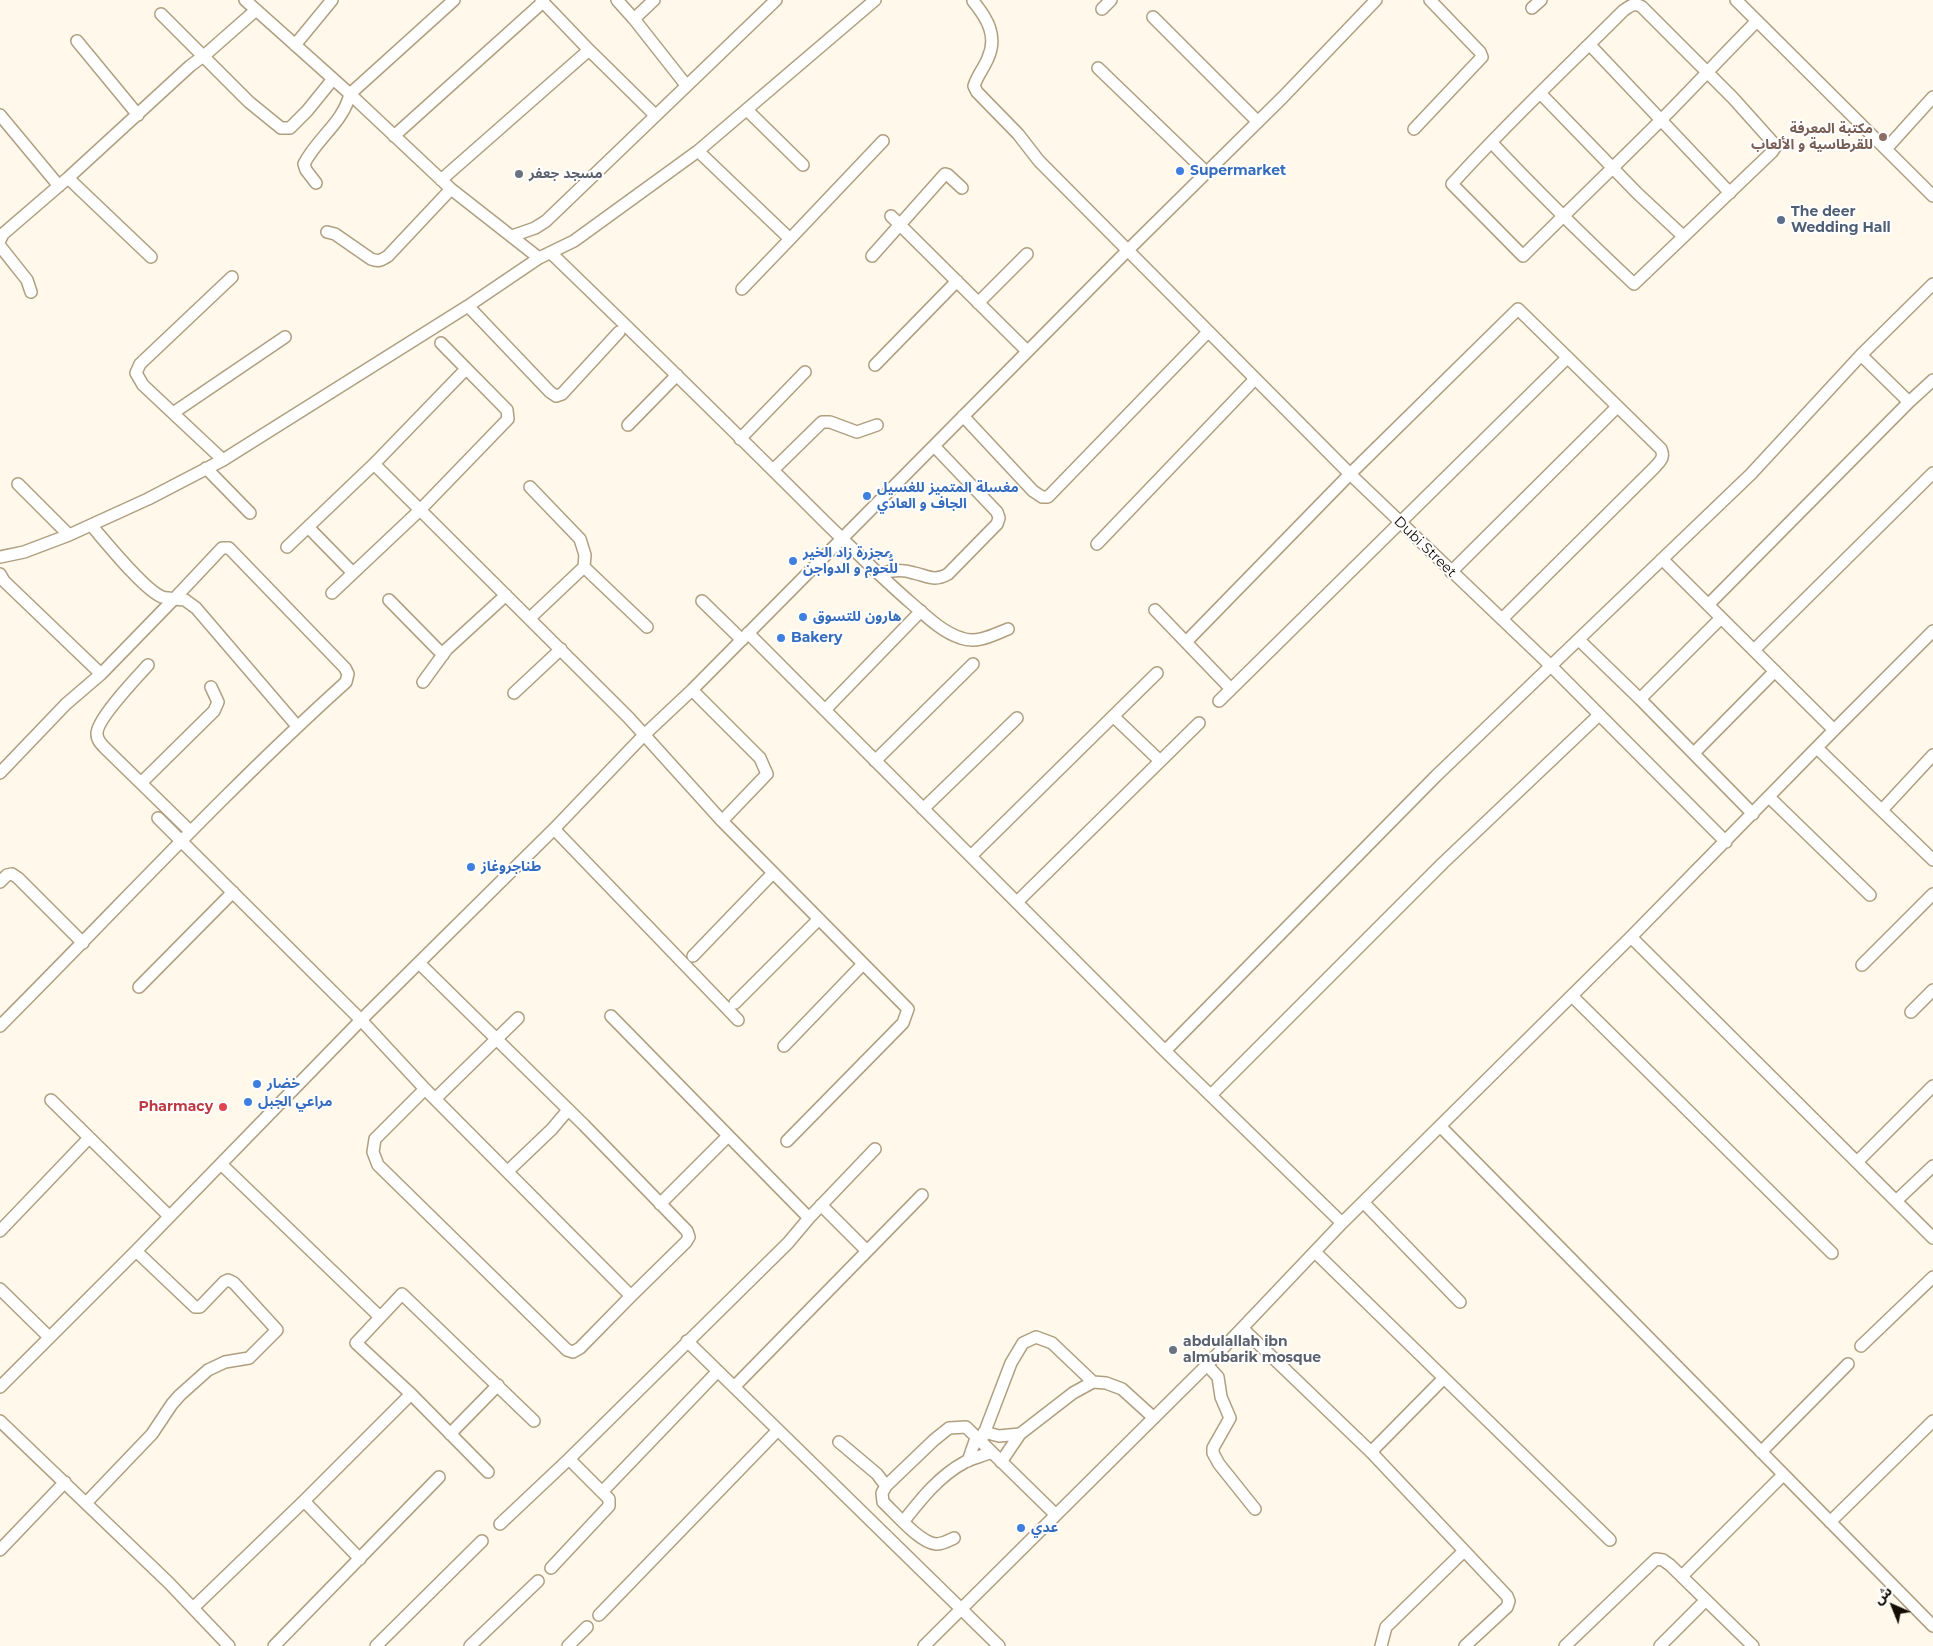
<!DOCTYPE html>
<html>
<head>
<meta charset="utf-8">
<style>
	body { margin:0 }
	#map { position:relative; width:1933px; height:1646px; overflow:hidden; background:#fff8eb; font-family:Montserrat,"Noto Sans Arabic",sans-serif }
	canvas { display:block }
	.north { position:absolute; left:1868px; top:1581px; width:50px; height:50px; -webkit-text-stroke:4px #fff; paint-order:stroke; rotate:316deg; font-size:14px; font-weight:700; line-height:20px; text-align:center; color:#130d04 }
	.north::after { content:''; display:block; margin:auto; width:18px; height:22px; background:#130d04; clip-path:polygon(50% 0,100% 100%,50% 72%,0 100%) }
</style>
</head>
<body>
<div id="map">
<canvas width="1933" height="1646"></canvas>
<div class="north">ش</div>
</div>
<script>
const ctx = document.querySelector('canvas').getContext('2d');
ctx.lineJoin = 'round';
function strokePath(path, color, width, dash) { ctx.strokeStyle = color; ctx.lineWidth = width; ctx.lineCap = dash ? 'butt' : 'round'; ctx.setLineDash(dash || []); ctx.stroke(path); }
function label(font, color, halo, rows, align = 'center') {
  ctx.font = font + ' Montserrat,"Noto Sans Arabic",sans-serif'; ctx.lineWidth = 4; ctx.setLineDash([]); ctx.textBaseline = 'middle'; ctx.strokeStyle = halo; ctx.fillStyle = color; for (const [text, x, y, turn = 0] of rows) {
    ctx.save(); ctx.translate(x, y); ctx.rotate((+turn || 0) * Math.PI / 180); ctx.textAlign = isNaN(turn) ? turn : align; if (halo) ctx.strokeText(text, 0, 0); ctx.fillText(text, 0, 0); ctx.restore();
  }
}
const minor = new Path2D(`
	M245,0L350,94L451,189L539,258L574,241L698,151L875,0
	M541,0L589,50
	M617,0L634,19
	M654,0L634,19L686,85
	M1736,0L1933,196
	M973,1C987,18 998,36 988,58C984,68 977,76 974,86L977,92L1018,134L1039,161L1350,474L1551,666L1726,842
	M1532,8L1541,0
	M1102,9L1111,0
	M161,14L249,102L281,128H290L307,111L333,79
	M1153,17L1258,122
	M77,41L138,115
	M295,45L332,0
	M1590,45L1730,193
	M1098,68L1207,173
	M1541,94L1637,193L1683,236
	M747,110L803,165
	M0,115L59,186
	M1414,129L1482,57L1480,52L1430,0
	M394,136L543,2
	M1492,143C1538,192 1585,238 1634,284L1772,152L1776,146L1733,98L1642,7C1634,2 1630,6 1623,11C1566,68 1506,124 1452,184L1523,256C1568,211 1614,167 1659,122C1692,89 1724,54 1757,21
	M1886,149L1933,97
	M698,151L790,239L883,141
	M68,178L151,257
	M441,180L589,50L655,115
	M316,183L306,170L304,164C317,138 343,123 350,94L454,0
	M891,216L1027,351
	M327,232L335,234L371,259C379,262 382,260 388,256L451,189
	M512,236L535,228L546,221L776,0
	M0,240L3,234L68,178L190,66L206,54L256,10
	M0,246L27,280L31,292
	M551,253C643,342 735,432 826,523C854,550 882,578 911,603C926,616 942,632 961,638C977,644 993,635 1008,629
	M872,256L945,174L948,175L962,188
	M742,289L790,239
	M978,303L1027,254
	M468,306L550,392L556,396L562,394L619,332
	M1861,355L1909,402
	M875,365L957,281
	M173,413L285,337
	M963,416L1033,491L1042,497H1048L1208,332
	M628,425L677,375
	M740,439L805,372
	M223,460L143,385L136,373L140,364L232,277
	M374,464L629,718L722,821L908,1009L903,1023L787,1141
	M206,468L250,513
	M773,470L822,422H830L857,432L877,425
	M18,484L69,535
	M308,527L353,573
	M1097,544L1255,379
	M287,547L374,464L466,369
	M0,557L24,552L69,535L148,499L223,460L468,306L539,258
	M1662,559L1834,730
	M584,567L647,627
	M1451,572L1617,407
	M0,574L4,581L101,674
	M879,574C891,570 902,569 914,573C928,576 934,582 948,574L997,524L999,518L997,512L934,446
	M332,593L420,510L508,419L507,410L504,407L441,343
	M389,600L443,655
	M702,601L742,640
	M1708,605L1909,402L1933,380
	M1155,610L1230,688
	M530,618L584,567L585,555L580,539L530,487
	M748,633L1165,1051L1342,1223
	M1579,640L1640,699L1753,814
	M1186,642L1350,474L1518,309L1661,449C1665,458 1660,461 1654,468L1502,619
	M1754,650L1933,473
	M148,665C137,677 96,720 97,734C97,740 101,744 105,748L190,831
	M423,682L447,649L506,595
	M692,690L760,758L767,774L722,821
	M514,693L561,649
	M1640,699L1721,618
	M1219,701L1567,358
	M825,710L921,611
	M1113,716L1159,760
	M1817,748L1933,860
	M1694,753L1775,671
	M875,761L973,664
	M0,773L66,704L101,674L174,599L185,600L196,608L297,726
	M141,783L214,711L218,702L211,687
	M1769,797L1870,895
	M923,809L1017,718
	M1882,810L1933,755
	M158,818L361,1020L425,1089L631,1296
	M554,829L738,1020
	M971,856L1157,673
	M0,882L7,875L12,874L18,878L83,943
	M1017,902L1199,723
	M1631,937L1933,1238
	M693,956L773,873
	M419,963L584,1125L687,1231L689,1237L686,1242L631,1296L580,1348L573,1352L567,1350L378,1165L373,1152L375,1139L425,1089
	M1862,965L1933,894
	M139,987L233,892
	M1572,996L1832,1253
	M735,1003L819,919
	M1911,1012L1933,990
	M0,1026C115,911 225,791 346,682L348,674L345,668L229,548H222L174,599C171,598 166,598 162,597C144,590 105,541 91,525
	M784,1046L863,964
	M1165,1051L1436,776L1751,474L1861,355L1933,284
	M1211,1095L1443,863L1599,715
	M435,1099L518,1018
	M51,1100L169,1216
	M1441,1127L1933,1626
	M1857,1162L1933,1086
	M221,1164L380,1317
	M508,1171L552,1129L568,1110
	M1896,1201L1933,1166
	M1364,1203L1460,1302
	M660,1204L728,1136
	M821,1205L867,1251
	M809,1218L875,1149
	M0,1231L89,1138
	M1316,1253L1610,1540
	M0,1289L49,1337
	M1242,1328L1371,1452L1507,1596L1509,1601L1507,1607L1465,1646
	M687,1341L999,1646
	M1861,1346L1933,1277
	M1207,1365L1218,1377L1221,1397L1230,1418L1213,1448V1453L1219,1464L1255,1509
	M0,1387L136,1251L361,1020L554,829L643,736L692,690L1127,251L1283,97L1376,0
	M734,1387L922,1195
	M0,1421L169,1583L229,1646
	M984,1432L999,1436L1020,1434L1073,1393L1093,1382L1106,1383L1122,1389L1154,1418
	M450,1434L498,1385
	M982,1439L1011,1363L1023,1343L1036,1337L1052,1343L1093,1382
	M839,1442L877,1474L886,1486L882,1493L883,1502C895,1513 920,1543 936,1544C943,1544 948,1541 954,1538
	M1371,1452L1444,1378
	M1761,1452L1848,1364
	M968,1461L976,1438
	M1001,1462L1020,1434
	M488,1472L411,1394L356,1343L402,1294L534,1421
	M886,1486L934,1440L949,1428L966,1427L1056,1515
	M602,1492L718,1371
	M304,1501L360,1559
	M86,1503L152,1434L172,1404L180,1395L208,1370L225,1362L249,1358L277,1330L234,1283L228,1280L224,1282L200,1307H195L136,1251
	M903,1522C921,1499 939,1476 965,1462C973,1458 983,1456 991,1452
	M1830,1522L1933,1421
	M500,1524L569,1459L788,1243L809,1218L611,1016
	M0,1550L65,1482
	M551,1568L609,1506V1499L569,1459
	M1682,1576L1783,1475
	M193,1608L304,1501L411,1394
	M599,1615L778,1430
	M274,1646L439,1477
	M376,1646L482,1541
	M470,1646L538,1581
	M568,1646L587,1627
	M924,1646L1207,1365L1342,1223L1631,937L1834,730L1933,631
	M1381,1646L1386,1627L1464,1551
	M1565,1646L1656,1559L1663,1560L1670,1565L1753,1646
	M1660,1646L1706,1600`);
strokePath(minor, '#af9f80', 14);
strokePath(minor, '#fff', 11);
for (const [x, y, r, color] of [
	[1883,137,5,"#8d6e63"],
	[1180,171,5,"#3f7fe0"],
	[519,174,5,"#6b7280"],
	[1781,220,5,"#5c6f8a"],
	[867,496,5,"#3f7fe0"],
	[793,561,5,"#3f7fe0"],
	[803,617,5,"#3f7fe0"],
	[781,638,5,"#3f7fe0"],
	[471,867,5,"#3f7fe0"],
	[257,1084,5,"#3f7fe0"],
	[248,1102,5,"#3f7fe0"],
	[223,1107,5,"#e0444e"],
	[1173,1350,5,"#6b7280"],
	[1021,1528,5,"#3f7fe0"]
]) { const dot = new Path2D(); dot.arc(x, y, r, 0, 2 * Math.PI); ctx.fillStyle = color; ctx.fill(dot); strokePath(dot, '#fff', 2); }
label('bold 14px', '#785e54', '#fff', [
	["مكتبة المعرفة",1873,129],
	["للقرطاسية و الألعاب",1873,145]
], 'right');
label('bold 14px', '#366cbe', '#fff', [
	["Supermarket",1190,171],
	["مغسلة المتميز للغسيل",877,488],
	["الجاف و العادي",877,504],
	["مجزرة زاد الخير",803,553],
	["للُّحوم و الدواجن",803,569],
	["هارون للتسوق",813,617],
	["Bakery",791,638],
	["طناجروغاز",481,867],
	["خضار",267,1084],
	["مراعي الجبل",258,1102],
	["عدي",1031,1528]
], 'left');
label('bold 14px', '#5b616d', '#fff', [
	["مسجد جعفر",529,174],
	["abdulallah ibn",1183,1342],
	["almubarik mosque",1183,1358]
], 'left');
label('bold 14px', '#4e5e75', '#fff', [
	["The deer",1791,212],
	["Wedding Hall",1791,228]
], 'left');
label('14px', '#130d04', '#fff', [
	["Dubi Street",1425,547,44]
]);
label('bold 14px', '#be3a42', '#fff', [
	["Pharmacy",213,1107]
], 'right');
</script>
</body>
</html>
